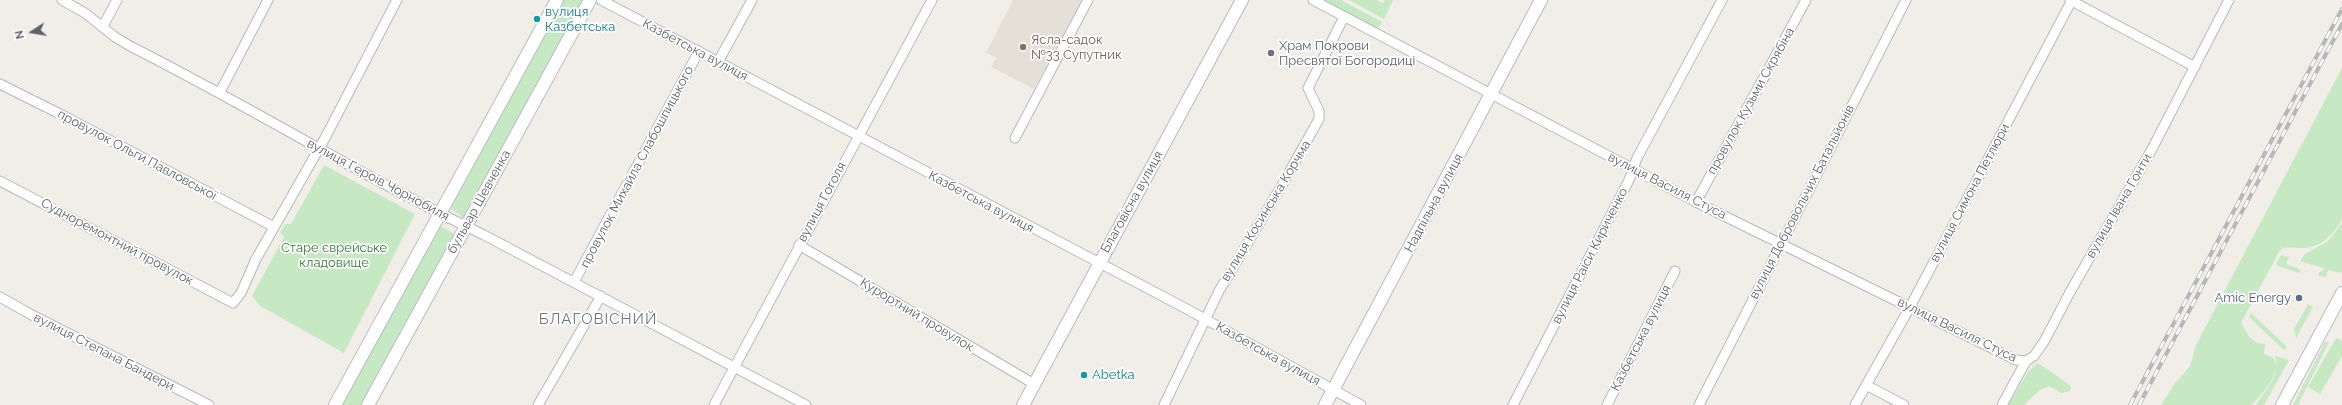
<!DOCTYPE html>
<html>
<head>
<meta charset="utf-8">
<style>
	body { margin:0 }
	#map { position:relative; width:2342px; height:405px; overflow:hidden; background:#f1eee8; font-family:Raleway,sans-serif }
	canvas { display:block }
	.north { position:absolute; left:12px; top:12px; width:40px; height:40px; -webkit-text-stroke:3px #fff; paint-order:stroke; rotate:258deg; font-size:11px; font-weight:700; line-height:16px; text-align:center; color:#5f6368 }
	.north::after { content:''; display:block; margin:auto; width:14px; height:18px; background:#5f6368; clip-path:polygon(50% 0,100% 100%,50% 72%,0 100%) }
</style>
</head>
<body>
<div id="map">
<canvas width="2342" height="405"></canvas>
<div class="north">N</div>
</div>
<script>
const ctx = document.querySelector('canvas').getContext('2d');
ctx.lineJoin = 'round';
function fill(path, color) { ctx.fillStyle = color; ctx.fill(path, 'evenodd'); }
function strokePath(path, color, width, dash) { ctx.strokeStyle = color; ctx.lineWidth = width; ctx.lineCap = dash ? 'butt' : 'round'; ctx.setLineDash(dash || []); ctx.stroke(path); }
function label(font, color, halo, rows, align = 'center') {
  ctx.font = font + ' Raleway,sans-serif'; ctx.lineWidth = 3.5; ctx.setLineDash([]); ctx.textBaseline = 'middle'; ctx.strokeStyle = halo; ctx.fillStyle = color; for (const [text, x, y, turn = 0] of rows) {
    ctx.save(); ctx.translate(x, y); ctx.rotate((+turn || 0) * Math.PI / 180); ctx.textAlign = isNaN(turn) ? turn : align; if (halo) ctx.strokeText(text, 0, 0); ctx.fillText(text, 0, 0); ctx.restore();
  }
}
fill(new Path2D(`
	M1013,0H1082L1034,89L991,67L997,58L986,53Z`), '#e4e0d8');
fill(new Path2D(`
	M562,0H582L583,2L464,217H462L449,207Z
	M1321,0H1341L1382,22L1379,27L1374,28Z
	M1349,0H1377L1383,3L1385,0H1393L1384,19Z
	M2342,68V220C2331,237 2320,249 2299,248C2292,248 2285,246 2280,250L2242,321V325L2250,338L2257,343L2265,344L2264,354C2268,356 2273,356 2275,360C2281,373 2260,398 2251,405H2161L2173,386L2190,366L2196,345Z
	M324,165L415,214L344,353L260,306L252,296L284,237L280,232L285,224H291Z
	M2342,223V271L2341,273L2328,270L2326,277L2319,276L2318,273L2326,269L2300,261L2305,254L2328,241Z
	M440,226L455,234L363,405H340Z
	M2281,255L2289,257L2286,264L2301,270L2299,273L2276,265Z
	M2308,304L2313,307L2296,338L2294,329Z
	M2251,313L2287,347L2284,350L2249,317Z
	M2336,338L2342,341V356L2320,394L2308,387Z
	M2325,342H2329L2298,405H2293Z
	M2275,356L2289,360L2264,405H2256C2265,390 2281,376 2275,356Z
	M2036,364H2040L2071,386L2070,391L2061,393L2049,386L2040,390L2024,405H2008L2028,372Z`), '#c6e9c4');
const street = new Path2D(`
	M62,0L85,13L115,37L130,46C249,106 363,177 484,235L806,405
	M601,0L1185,308L1361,405
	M1313,0L1696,202L2006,355L2016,360L2026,361
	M2070,0L2195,67
	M103,26L117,0
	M718,62L752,0
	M0,84L66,117L274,227
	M220,92L268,0
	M1015,138L1088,0
	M0,181L233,303L241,293L256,259L325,138L397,0
	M1696,202L1806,0
	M799,245L1034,384
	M574,282L699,51
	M0,297L30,314L209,405
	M1866,385L1904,405
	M538,405L601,296
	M714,405L932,0
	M1164,405L1219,291L1282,185L1319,119V111L1308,88L1344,17
	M1513,405L1629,180L1637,158L1722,0
	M1607,405L1675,271
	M1699,405L1906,0
	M1855,405L1910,307L2072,0
	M2002,405L2026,361L2034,356L2045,340L2070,292L2152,149L2229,0`);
const secondary = new Path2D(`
	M335,405L557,0
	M368,405L590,0
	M1023,405L1242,0
	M1325,405L1541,0
	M2282,405L2342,293`);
strokePath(street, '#b5b8bc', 11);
strokePath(secondary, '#b6babf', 14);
strokePath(street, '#fff', 9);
strokePath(secondary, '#fff', 12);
const rail = new Path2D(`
	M2130,405L2342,9
	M2139,405L2342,24`);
strokePath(rail, '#b6b7b8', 4);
strokePath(rail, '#fff', 2.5, [8]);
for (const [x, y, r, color] of [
	[537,19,4,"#0f9aa8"],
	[1023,47,4,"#8d6e63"],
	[1271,53,4,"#6b7280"],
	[2299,298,4,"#5c6f8a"],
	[1084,375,4,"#0f9aa8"]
]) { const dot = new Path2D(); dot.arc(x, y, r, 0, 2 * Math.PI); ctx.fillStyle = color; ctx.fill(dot); strokePath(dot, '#fff', 1.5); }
label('13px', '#0d838f', '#fff', [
	["вулиця",545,12],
	["Казбетська",545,27],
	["Abetka",1092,375]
], 'left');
label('13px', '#785e54', '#fff', [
	["Ясла-садок",1031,40],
	["№33 Супутник",1031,55]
], 'left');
label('13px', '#5b616d', '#fff', [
	["Храм Покрови",1279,46],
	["Пресвятої Богородиці",1279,61]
], 'left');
label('13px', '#5f6368', '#fff', [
	["Казбетська вулиця",695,50,28],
	["провулок Кузьми Скрябіна",1751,101,-61],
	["провулок Ольги Павловської",137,155,28],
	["провулок Михайла Слабошпицького",637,167,-62],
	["вулиця Героїв Чорнобиля",378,180,28],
	["вулиця Василя Стуса",1667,186,27],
	["вулиця Симона Петлюри",1970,193,-62],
	["бульвар Шевченка",479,202,-61],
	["вулиця Гоголя",822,202,-62],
	["Казбетська вулиця",981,202,28],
	["Благовісна вулиця",1132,202,-61],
	["вулиця Добровольчих Батальйонів",1802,202,-63],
	["Надпільна вулиця",1434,203,-62],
	["вулиця Івана Гонти",2119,206,-60],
	["вулиця Косинська Корчма",1266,211,-59],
	["Судноремонтний провулок",117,242,28],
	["вулиця Раїси Кириченко",1590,256,-63],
	["Курортний провулок",917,315,31],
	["вулиця Василя Стуса",1957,330,26],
	["Казбетська вулиця",1641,338,-63],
	["вулиця Степана Бандери",104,352,27],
	["Казбетська вулиця",1268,354,29]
]);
label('13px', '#338431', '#fff', [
	["Старе єврейське",334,248],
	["кладовище",334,263]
]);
label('13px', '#4e5e75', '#fff', [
	["Amic Energy",2291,298]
], 'right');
ctx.letterSpacing = '1px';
label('15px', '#70767a', '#fff', [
	["БЛАГОВІСНИЙ",598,319]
]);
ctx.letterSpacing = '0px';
</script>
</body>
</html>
